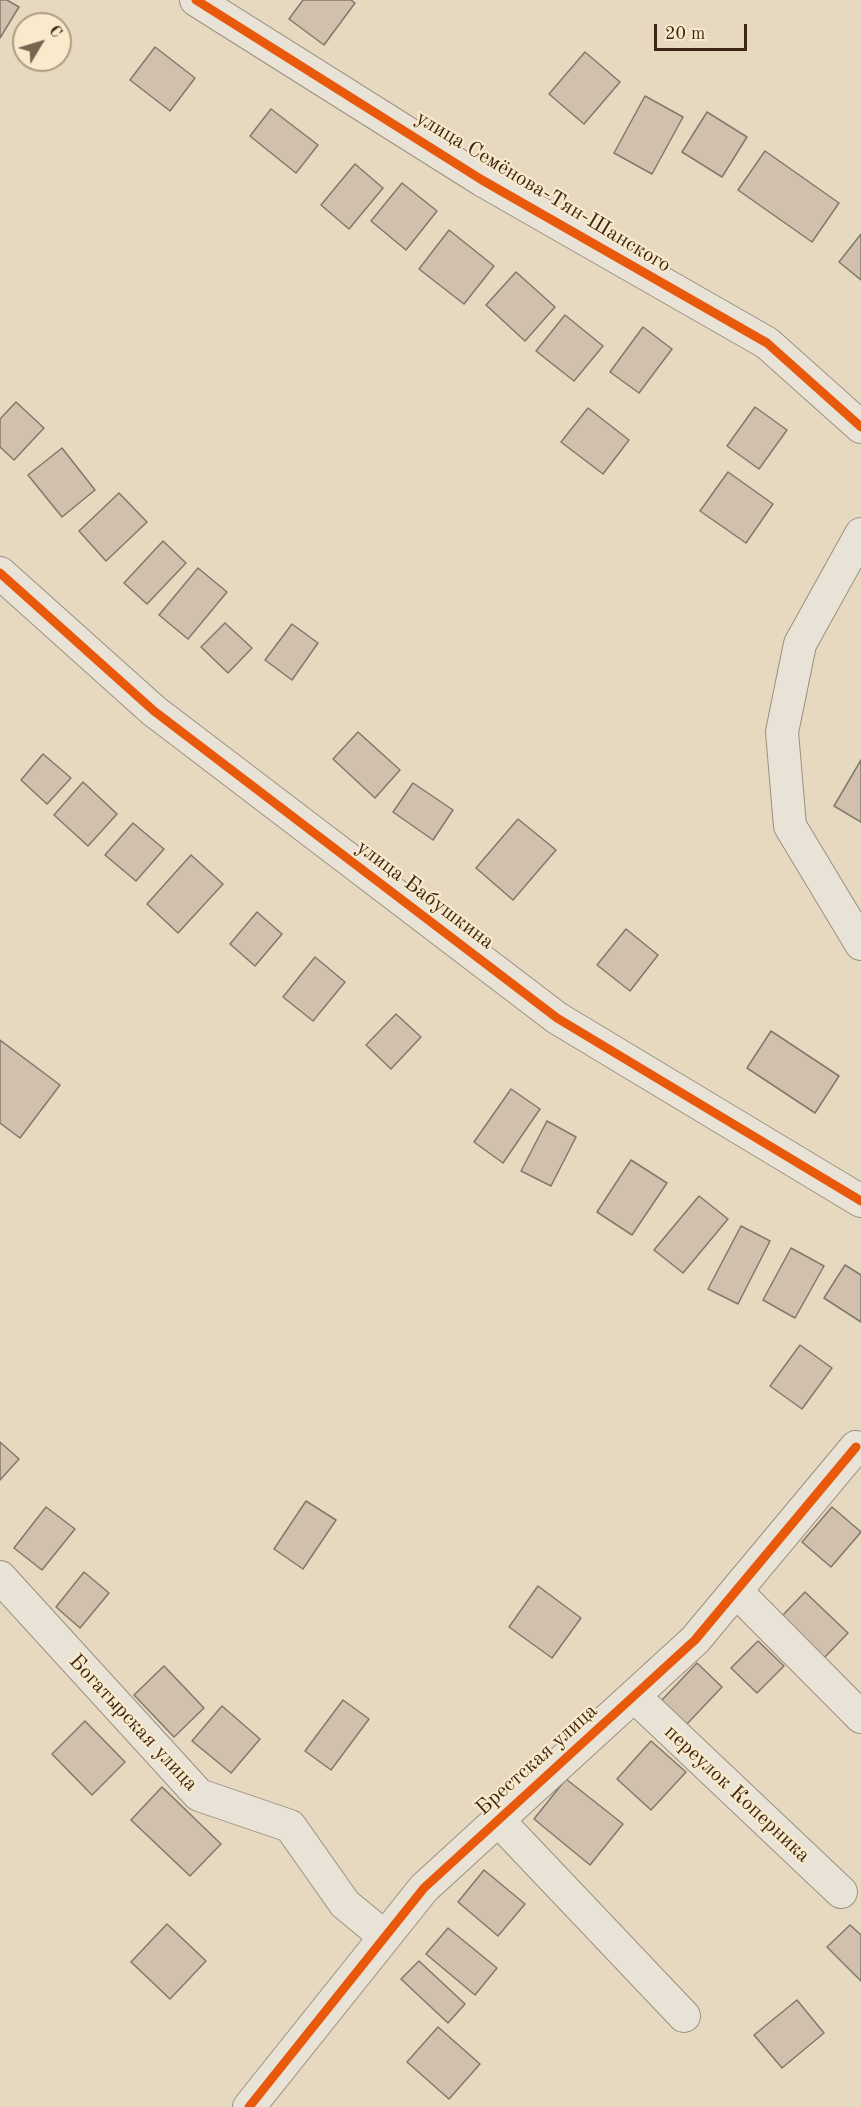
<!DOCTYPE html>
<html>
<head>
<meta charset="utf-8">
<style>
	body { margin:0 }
	#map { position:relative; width:861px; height:2107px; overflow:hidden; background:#e6d9c0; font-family:"Old Standard TT",serif }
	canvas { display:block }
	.north { position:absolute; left:12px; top:12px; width:60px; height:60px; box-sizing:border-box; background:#f9eacc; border:2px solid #af9c83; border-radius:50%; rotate:52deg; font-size:16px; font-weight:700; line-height:24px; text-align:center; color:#3f2616 }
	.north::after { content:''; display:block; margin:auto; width:21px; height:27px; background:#796552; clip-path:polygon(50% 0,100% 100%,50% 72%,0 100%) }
	.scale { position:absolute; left:654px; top:24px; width:93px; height:27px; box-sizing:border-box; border:3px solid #3f2616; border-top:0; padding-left:8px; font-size:18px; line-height:21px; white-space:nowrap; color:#3f2616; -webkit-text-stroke:4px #f9eacc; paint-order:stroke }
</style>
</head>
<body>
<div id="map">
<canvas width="861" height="2107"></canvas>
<div class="north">С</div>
<div class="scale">20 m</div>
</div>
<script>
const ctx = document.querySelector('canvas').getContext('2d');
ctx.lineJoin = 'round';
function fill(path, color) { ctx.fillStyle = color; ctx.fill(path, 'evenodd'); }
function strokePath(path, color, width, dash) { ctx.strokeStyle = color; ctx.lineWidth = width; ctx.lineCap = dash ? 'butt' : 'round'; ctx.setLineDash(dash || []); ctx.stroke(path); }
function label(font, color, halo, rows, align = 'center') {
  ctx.font = font + ' "Old Standard TT",serif'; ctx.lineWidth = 4.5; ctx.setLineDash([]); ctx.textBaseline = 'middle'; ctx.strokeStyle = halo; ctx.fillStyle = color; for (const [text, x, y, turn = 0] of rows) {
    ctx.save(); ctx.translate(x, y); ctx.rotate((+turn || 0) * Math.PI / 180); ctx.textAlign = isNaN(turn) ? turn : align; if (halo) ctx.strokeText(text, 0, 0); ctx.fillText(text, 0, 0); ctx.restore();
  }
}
const building = new Path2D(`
	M0,0H7L19,7L0,38Z
	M303,0H351L355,3L324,45L289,19Z
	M155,47L195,78L170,111L130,80Z
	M585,52L620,82L584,124L549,94Z
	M645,96L683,117L652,174L614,153Z
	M271,109L318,145L296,173L250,136Z
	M707,112L747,137L722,177L682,152Z
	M765,151L839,203L812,242L738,190Z
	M355,164L383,188L349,229L321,205Z
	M402,183L437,211L406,250L371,221Z
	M449,230L494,266L464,304L419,269Z
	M861,234V280L839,262Z
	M516,272L555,307L525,341L486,305Z
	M565,315L603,346L574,381L536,351Z
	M643,327L672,349L639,393L610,372Z
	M16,402L44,428L14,460L0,447V419Z
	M755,407L787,430L759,469L727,446Z
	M588,408L629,440L603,474L561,442Z
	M62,448L95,490L62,517L28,475Z
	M728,472L773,504L746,543L700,511Z
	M119,493L147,522L106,561L79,531Z
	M163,541L186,563L147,604L124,583Z
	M198,568L227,592L188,639L159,615Z
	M225,623L252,648L228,673L201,647Z
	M292,624L318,643L292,680L265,660Z
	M358,732L400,770L375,798L333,759Z
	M43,754L71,778L47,804L21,780Z
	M861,760V822L834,806Z
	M83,782L117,814L88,846L54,815Z
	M413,783L453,810L433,840L393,812Z
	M518,819L556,850L513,900L476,868Z
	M133,823L164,849L136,881L105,855Z
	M191,855L223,884L178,933L147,904Z
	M257,912L282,934L255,966L230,944Z
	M626,929L658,955L630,991L597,965Z
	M315,957L345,982L313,1021L283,997Z
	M396,1014L421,1037L391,1069L366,1045Z
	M771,1031L839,1076L815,1113L747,1068Z
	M0,1040L60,1085L20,1138L0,1123Z
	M511,1089L540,1109L503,1163L474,1142Z
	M547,1121L576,1137L551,1186L521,1171Z
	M631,1160L667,1183L632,1235L597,1212Z
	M699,1196L728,1219L683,1273L654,1250Z
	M741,1226L770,1241L738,1304L708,1289Z
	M791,1248L824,1266L795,1318L763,1300Z
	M845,1265L861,1275V1322L824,1298Z
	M800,1345L832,1368L802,1409L770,1386Z
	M0,1442L19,1459L0,1480Z
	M306,1501L336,1520L303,1569L274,1549Z
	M46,1507L75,1529L42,1570L14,1548Z
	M832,1507L861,1532L831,1567L802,1542Z
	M84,1572L109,1593L80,1628L56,1607Z
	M538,1586L581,1618L552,1658L509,1627Z
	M805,1592L848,1633L824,1658L782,1616Z
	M758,1641L784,1666L757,1693L731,1668Z
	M697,1663L722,1687L686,1725L661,1701Z
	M164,1666L204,1708L174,1737L134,1695Z
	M343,1700L369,1719L331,1770L305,1751Z
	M222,1706L260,1739L231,1773L192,1741Z
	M85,1721L125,1762L92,1795L52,1754Z
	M651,1741L686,1772L651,1810L617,1779Z
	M566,1779L623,1824L590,1865L534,1819Z
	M162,1787L221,1844L190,1876L131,1820Z
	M484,1870L525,1904L498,1936L458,1902Z
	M167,1924L206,1961L170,1999L131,1962Z
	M850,1925L861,1935V1981L827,1947Z
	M448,1928L497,1968L475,1995L426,1954Z
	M419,1961L465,2004L448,2023L401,1979Z
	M797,2000L824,2033L782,2068L754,2035Z
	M438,2027L480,2064L449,2099L407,2062Z`);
fill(building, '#d1c0ad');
strokePath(building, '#83786a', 1.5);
const minor = new Path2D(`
	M196,0L482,180L767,343L861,427
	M861,534L800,644L782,732L790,826L861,944
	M0,573L154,711L557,1018L861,1201
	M0,1577L199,1795L290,1826L345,1904L385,1937
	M736,1591L861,1717
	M634,1696L841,1892
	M498,1820L684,2016
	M249,2107L424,1888L695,1640L856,1447`);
strokePath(minor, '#9b9080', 34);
strokePath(minor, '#e9e3d7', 32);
strokePath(new Path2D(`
	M196,0L482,180L767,343L861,427
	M0,573L154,711L557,1018L861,1201
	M249,2107L424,1888L695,1640L856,1447`), '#e8590c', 9);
label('21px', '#3f2616', '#f9eacc', [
	["улица Семёнова-Тян-Шанского",543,192,31],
	["улица Бабушкина",425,895,37],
	["Богатырская улица",133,1723,47],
	["Брестская улица",537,1760,-42],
	["переулок Коперника",737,1794,43]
]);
</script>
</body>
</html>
